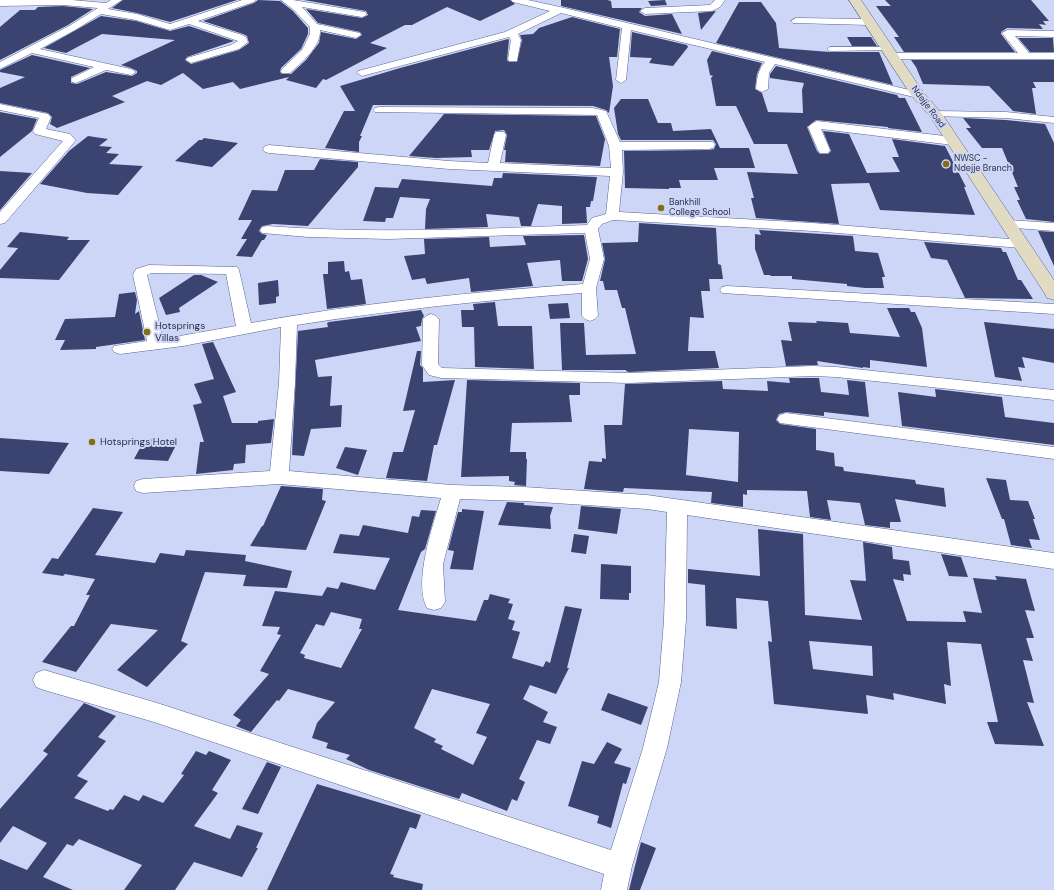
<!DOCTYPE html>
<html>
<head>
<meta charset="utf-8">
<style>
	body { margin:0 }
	canvas { display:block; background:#ced6f7 }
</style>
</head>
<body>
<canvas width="1054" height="890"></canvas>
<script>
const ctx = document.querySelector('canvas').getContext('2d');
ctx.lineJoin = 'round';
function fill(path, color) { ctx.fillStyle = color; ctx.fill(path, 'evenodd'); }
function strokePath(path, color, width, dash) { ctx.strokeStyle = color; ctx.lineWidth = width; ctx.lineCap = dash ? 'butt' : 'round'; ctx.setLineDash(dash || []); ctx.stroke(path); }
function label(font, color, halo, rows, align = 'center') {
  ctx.font = font + ' "DM Sans",sans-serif'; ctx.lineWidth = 4; ctx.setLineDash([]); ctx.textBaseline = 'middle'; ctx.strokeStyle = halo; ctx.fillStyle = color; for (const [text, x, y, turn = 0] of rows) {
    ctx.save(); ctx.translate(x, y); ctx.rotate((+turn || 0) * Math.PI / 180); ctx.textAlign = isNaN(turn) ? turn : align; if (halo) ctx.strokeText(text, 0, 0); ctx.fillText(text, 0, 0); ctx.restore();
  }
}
fill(new Path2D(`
	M123,0H237L170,22L137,13L112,8Z
	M258,0L280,1L293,11L308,28V34L301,49L281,68L280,72L282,74H291L306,60L319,43L321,32L356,39L362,35L360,32L318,23L306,9L362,18L368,15L366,11L304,0H510L515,4L480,21L447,7L412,25H405L370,43L387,48L326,80L323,79L316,88L286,80L289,77L240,89L233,82L203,89L183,73L161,85L147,81L112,96L125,102L57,128L50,124L52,117L48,113L0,103V88L25,77L0,72V70L32,55L90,68L71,77V83L77,84L106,72L132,76L137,73V71L131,68L121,65L175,40L102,34L66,53L44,48L101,16L136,21L170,31L189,26L234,41L187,57L185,60L191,64L239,50L249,43L247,36L243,34L203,21L254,3Z
	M561,0H607L611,1L612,8H642L639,12L645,16L672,14L682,34L561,6Z
	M665,0L667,5L651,6L648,1Z
	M885,0H1031L1049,21H1043L1046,25L1039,24L1043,29L1007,28L1001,32V34L1015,52H904L894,37H899L876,6H891Z
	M739,2H761L776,23L779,48L830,52H879L893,85L716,43Z
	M63,6L93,9L68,25L0,60V27L20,10H35L38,7Z
	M716,11L701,30L698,13Z
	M572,17L620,29L617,57H609L613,86L609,113L606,110L593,106L373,105L360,136H362L359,142V152L325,148L344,111H355L340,86L400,68L508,39L509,40L507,60L509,62H517L522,40L520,35L533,34L539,28Z
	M632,32L687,45L688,47L673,66L649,63L652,58L630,57Z
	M847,37H871L877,46H852Z
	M1018,38H1053L1054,52H1030Z
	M712,51L762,63L757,74L755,89L762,93L768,112L803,113L802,90L804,83L770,78V74L776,66L897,95L899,98H905L922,132L888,128V127L816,120L807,127L817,151L820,154H828L831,151L823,131L849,134L867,173L900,172L892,157H899L892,139L945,146L966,187H964L975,215L880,210L869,183L831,184L839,224L756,218L751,198H754L747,172L798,174L787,144H754L736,106H716L711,78L713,76L710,75L707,60Z
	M911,60H1054V82H1033L1036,88H1032L1036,114L1013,111L989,86L923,84L916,67Z
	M621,99H648L658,123H671L673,131L711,129L720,148H749L755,168H714L718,180H679L681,188H669V189L625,188L624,151L709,150L714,149L716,144L713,140H621L618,134L614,108Z
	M0,112L37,119L32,131L0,157Z
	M444,114L596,116L605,139L600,166L505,162L506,150H504L507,135L504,130L495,131L489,150H471L472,157L436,158L409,156Z
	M963,118L1006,120L1045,124L1054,143V222L1026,219L1017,200H1020L1014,187H1018L1002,148H982L966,128H971Z
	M88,136L108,139L99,146L112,147L106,153L119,154L109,164L143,166L118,195L87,193L40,184L69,151Z
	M204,138L238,143L212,167L175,161L199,140H202Z
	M320,159L358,162V167L308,226L273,224L262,226L259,231L262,234L267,235L264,240H262L252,257L236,256L247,239H241L252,220H238L252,190L277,191L285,170H314Z
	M0,171L32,173L0,210Z
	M503,173L597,177L593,201H591L590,207H586L587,223L562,224V206L538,204L531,226H521L519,217L486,214L488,227L425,229L426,209L430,199L400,197L393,218H386L385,222L363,221L375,187L398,188L402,179L492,186L494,178H502Z
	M639,223L716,228L718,264L721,265L723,279H709L710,291H701L704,318L690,317L688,351H715L719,368L629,372L626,371V370H562L560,323H584L586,355L636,354L625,308H622L617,290H605L603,281H600L605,259L602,243L638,242Z
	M759,230L853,236L855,251L878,253L885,277H882L884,288H865L847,286V284L792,279V276H771L770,275H764L755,249V234L761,235Z
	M1038,231L1054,232V266Z
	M20,232L69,237L67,240H90L59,280L0,278V270L18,248L7,247Z
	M584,235L588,259L582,281H562L560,260L527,263L533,286L471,292L469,278L427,284L425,278L412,280L404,256L425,254L424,239L489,237L490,247L526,245L523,236Z
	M924,242L1001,248L1003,252H1006L1018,280H1021L1033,299L965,298L947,260L931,258Z
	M344,261L345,272L349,271L351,280L362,279L366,304L327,309L323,274H328V262Z
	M194,275H201L218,282L179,308L180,312L166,315L159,298Z
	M278,280L279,296L276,297V303L259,305L258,283Z
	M135,292L137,300L135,314L139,311L145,340L96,347V349L60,350L65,340H55L65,319L115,317L119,294Z
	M495,302L498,326H532L534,369L475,367L474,327H462L461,310H474L473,304Z
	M568,303L570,318L550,319L548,304Z
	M887,308H909L911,312H915L922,328L927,367L870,360V368L863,367V368L817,361L818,365L786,366L781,340L792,341L788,322L817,323L816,321L848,323L850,333L900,337Z
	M421,310L424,316L422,319L421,326L416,327L421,341L315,360L318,377L332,376L330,406L342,405L341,427L311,429L304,456L292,455L298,331L328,327L327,323L329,322Z
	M984,322L1054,329V363L1022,357L1025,368L1018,367L1022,381L995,377Z
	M213,342L236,392L223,396L232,423H258V421L274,419L271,443L246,445L245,463L234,464L233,470L196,474L200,442H204L193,405L202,403L194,384L214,379L202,344Z
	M417,351H421L420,365L423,368V382L455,380L437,445H434L427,481L386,478L393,452H403L415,410L403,411Z
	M789,378H819L821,392L849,395L847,380L865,382L869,417L824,412V416L786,412L779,414L776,420L780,424L816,429V450L834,453L835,466L843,467L844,471L915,480L916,484L944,488L946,507L895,499L901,522H890V528L865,525L860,503L827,500L831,520L810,517L807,491L747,490V495L743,494V507L711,503L712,492L624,488L623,492L584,489L589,461L602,462V458L606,459L604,425H622L625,384L722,381L723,389L768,391L767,381L790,383ZM689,429L739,432L738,482L686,475Z
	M467,380L580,383V395H569L572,422L512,423L510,452H526V459H527L526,486L514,485L515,482L509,481V476L461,477Z
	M935,389L1002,397L1005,417L1054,423V445L902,426L898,392L936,397Z
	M0,438L69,443L49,474L0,471Z
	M145,439L178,441L168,461L134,459Z
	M345,447L367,450L358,475L336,468Z
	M986,478L1006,480L1010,500L1028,501L1035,519H1033L1040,540L1029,539L1032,548L1011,545L1004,519H1002Z
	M281,486L323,489L322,500L326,501L306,550L250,546L262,526H263Z
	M507,502L524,503V505L553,507L550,516L551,529L498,525Z
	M581,506L621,509L617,534L578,529Z
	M93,508L123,512L95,555L155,563L160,553L184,556L186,550L246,555L245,561L292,571L287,588L243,586L246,575L205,572L181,641L188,644L147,687L117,670L158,630L111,624L76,672L42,662L71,626H74L90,595H86L95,579L65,574L63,576L42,573L52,558L58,559Z
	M462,509L484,511L473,570L450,569L454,551L448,550L458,512H462Z
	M421,510L436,511L425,549L421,552L398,610L476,621L484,600H488L490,594L510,599L508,603L513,604L508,619L515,621L512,630L520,632L512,658L543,667L546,661L550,663L565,606L582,609L567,668H569L556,694L530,685L523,699L548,712L543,722L557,727L550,744L537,740L519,779L525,782L517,801L512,799L507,811L462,793L459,799L369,770L346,759L350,755L326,748L328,743L312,738L317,723L335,702L288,689L279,701L277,700L251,732L236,726L241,720L233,715L269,674L260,671L281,635L277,634L280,627L262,626L275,591L322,596L327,587L338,589L341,582L375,590L390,558L333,553L340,534L359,536L363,525L408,533L412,516L419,517ZM331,612L362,619L359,629H362L341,668L304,658L305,655L300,653L316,624L324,626ZM432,689L490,704L476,733L487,737L473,765L441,749L443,746L434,742L436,739L414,728Z
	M758,529L803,534L805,615L862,620L850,580L866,581L863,542L892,547L893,559L909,561L911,575L903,574L904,581L893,579L907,621L966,622L963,611L982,613L973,578L997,580L995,576L1026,579L1035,611L1025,610L1034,638H1026L1033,661L1023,660L1034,703L1027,702L1044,746L995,744L987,722H998L981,644L947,642L951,686L944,684L946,704L893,693L894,700L866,695L868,714L774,704L768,641L772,642L768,601L736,598L737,629L706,626L705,585L688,583V569L760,576ZM809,641L872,646L873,676L813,669Z
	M574,534L589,536L586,554L571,552Z
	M941,554L961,557L968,577L949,576Z
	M601,564L631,566V593H629V600L600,599Z
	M608,693L648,707L641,725L601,710Z
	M84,703L116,716L98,737L106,741L77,776L88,781L74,798L108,811L110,809L113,810L124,795L139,801L143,795L163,803L184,775L181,774L196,751L206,755L209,751L231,760L212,790L218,793L194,826L230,839L237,825L263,833L256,848H258L242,877L194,862L175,890H124L142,865L79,839L73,846L67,844L43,877L73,890H0V859L27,870L47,843L13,826L0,843V809L48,754L43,751Z
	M607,742L622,749L614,763L631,768L626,784L623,783L611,828L597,823L599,816L568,806L582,761L594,764Z
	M267,762L281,767L258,814L242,809Z
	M317,784L421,815L416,829L410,827L390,874L394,875L393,877L423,884L422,890H267Z
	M641,842L656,848L640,890H629Z`), '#3b4371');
const lane = new Path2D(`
	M887,47L890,49L889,50L830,51L827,49L830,47Z`);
const street = new Path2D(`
	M0,0H72L106,3L111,0H122L108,9L137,14L170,24L242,0H256L254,2L198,21L242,35L246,37L248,42L239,49L191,63L186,60L187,58L231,45L238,41L189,24L170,30L136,20L101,14L75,30L40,49L131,69L136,72L131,75L106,70L76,83L72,82L71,80L72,78L94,67L32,53L0,69V62L69,26L98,8L63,5L0,6Z
	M281,0H293L365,12L367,14L365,16L362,17L302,7L317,24L360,33L361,35L356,38L320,30C321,47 301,63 290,73H282L281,71L282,69L302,50L310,34V27L294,10Z
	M511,0H528L560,7L918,92L924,95L918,98L775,64L769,73L768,89L762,92L756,89C757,78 758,70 765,62L631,30L626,80L621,83L616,80L622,28L561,13L518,34L521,40L517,61H509L508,59L511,40L509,37L362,76L357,73L358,71L505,32L550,11L513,2Z
	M715,0H725L720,7L712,11L645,14L640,11L645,8L710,5Z
	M796,18L869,19L874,22L869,25L793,23L791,21Z
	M1007,30L1054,31V37L1015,36L1029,53H1054V59H891L886,56L891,53H1018L1002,33Z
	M0,104L48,114L51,117L46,129L70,134L76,140L5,223L0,224V212L63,141L35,134L33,131L39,118L0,110Z
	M379,107L593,108L606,111L620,142H713L715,145L713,148L709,149L622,150L623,172L619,212L813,223L1021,240L1026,241L1028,244L1026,247L1021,248L813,231L613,220L602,224L598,229L604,259L596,288L598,316L595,319L590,321L585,319L582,316V293C486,300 391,310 297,325L295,383L289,471L452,485L524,487L647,495L1054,553V569L687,515L686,620L681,682L667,748L632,866L627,890H601L604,874L154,722L44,690L36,687L33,680L36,673L44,670L154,702L611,850L643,748L659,682L664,620L667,512L647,509L524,501L460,499L443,564L445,602L441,608L434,610L427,608C413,582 433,525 441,498L279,484L143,493L136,491L134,486L136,481L143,479L270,471L279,383L281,327L183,346L120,354L114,352L112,349L114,346L147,341L133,275L136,269L149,265L237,267L239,270L251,323C361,303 472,292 583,284L590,259L585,233L388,239L308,237L262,233L260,230L262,227L267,226C374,234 480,229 587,225L592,218L606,214L610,176L449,169L269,153L265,152L263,149L265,146L269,145L449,161L488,163L494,135L496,132H504L506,135L500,163L611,168L609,146L597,115L375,112L373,110L375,108ZM151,273L226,274L236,326L163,339L147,275Z
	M935,111L1006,112L1054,117V123L1006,118L931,116L929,114L931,112Z
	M817,121L953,137L957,138L959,141L957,144L953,145L821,129L830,150L828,153H820L818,150L808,127L813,123Z
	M1008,220L1054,223V231L1003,227L1001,224L1003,221Z
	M727,286L1054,304V314L722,293L720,290L722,287Z
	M431,314L436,316L439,319L438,364L442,368L629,373L813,366L836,367L1054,390V400L836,377L813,376L629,383L441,378L429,375L422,365L423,319L426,316Z
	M786,413L1054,447V459L780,423L777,419L780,415Z`);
const secondary = new Path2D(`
	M849,0H861L923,92L942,114L1054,280V300L1047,298L1045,294L930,116L911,95Z`);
strokePath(lane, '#596293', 1);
strokePath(street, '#596293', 1);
strokePath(secondary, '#596293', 1);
fill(lane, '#fff');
fill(street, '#fff');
fill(secondary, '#e1dbc3');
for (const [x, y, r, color] of [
	[946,164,4,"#846f0e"],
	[661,208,4,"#846f0e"],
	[147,332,4,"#846f0e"],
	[92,442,4,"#846f0e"]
]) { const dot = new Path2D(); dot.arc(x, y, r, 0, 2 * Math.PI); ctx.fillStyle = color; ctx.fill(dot); strokePath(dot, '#ced6f7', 1.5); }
label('9px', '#2d3147', '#ced6f7', [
	["Ndejje Road",928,107,53]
]);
label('9px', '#2d3147', '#ced6f7', [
	["NWSC -",954,159],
	["Ndejje Branch",954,169],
	["Bankhill",669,203],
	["College School",669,213]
], 'left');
label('10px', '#2d3147', '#ced6f7', [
	["Hotsprings",155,326],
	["Villas",155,338],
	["Hotsprings Hotel",100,442]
], 'left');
</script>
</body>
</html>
